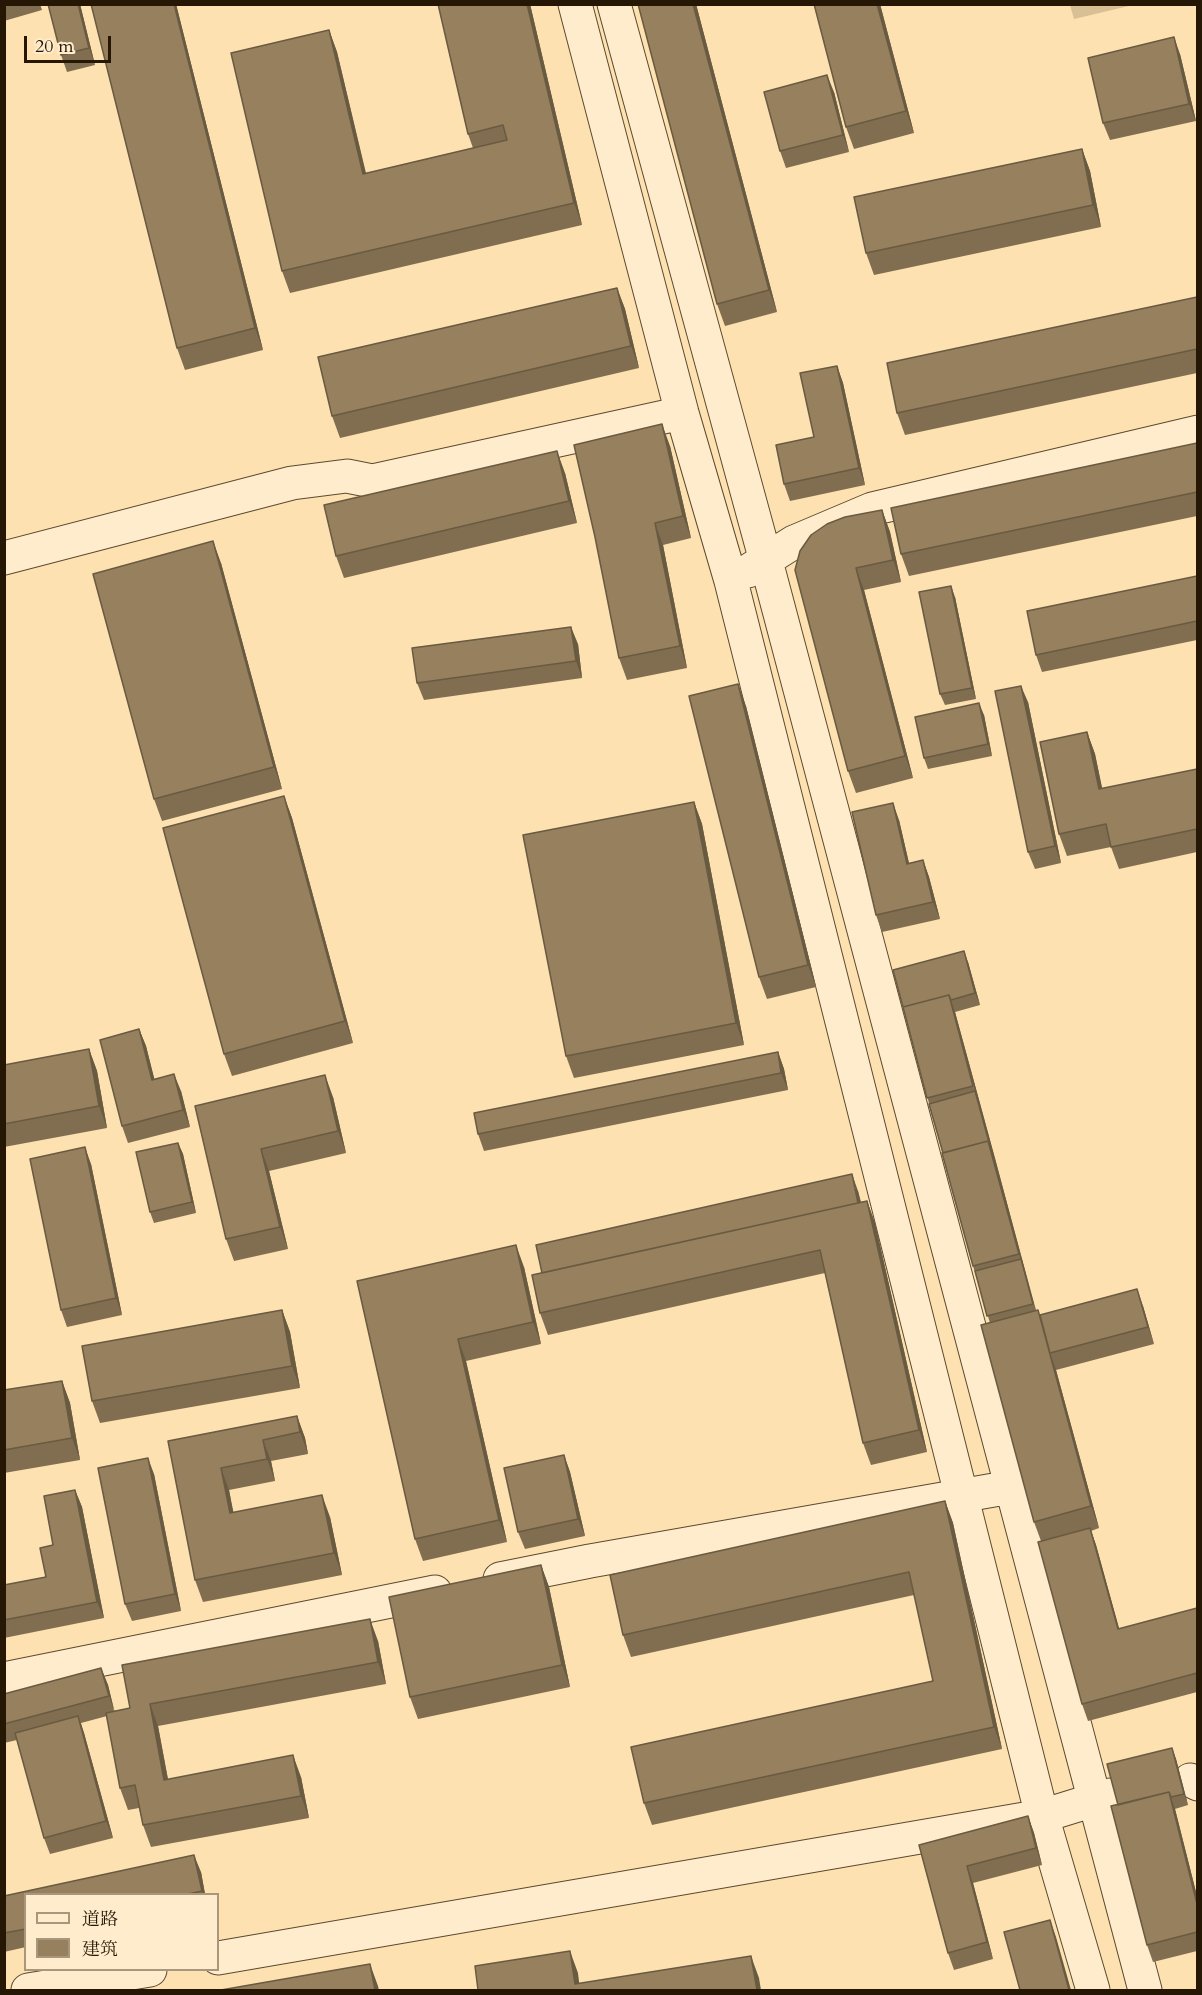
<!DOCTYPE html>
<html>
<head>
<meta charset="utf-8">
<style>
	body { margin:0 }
	#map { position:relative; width:1202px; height:1995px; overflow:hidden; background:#fde1b1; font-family:Cardo,"Noto Serif SC",serif }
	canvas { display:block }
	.frame { position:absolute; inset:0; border:6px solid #261705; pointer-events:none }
	.legend { position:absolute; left:24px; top:1893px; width:195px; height:78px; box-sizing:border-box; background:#feeccc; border:2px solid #a8977c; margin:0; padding:8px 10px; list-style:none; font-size:18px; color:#261705 }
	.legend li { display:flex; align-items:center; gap:12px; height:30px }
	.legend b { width:30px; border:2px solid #a8977c }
	.scale { position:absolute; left:24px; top:36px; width:87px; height:27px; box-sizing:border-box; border:3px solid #261705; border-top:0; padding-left:8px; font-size:18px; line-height:21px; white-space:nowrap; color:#261705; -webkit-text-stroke:4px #feeccc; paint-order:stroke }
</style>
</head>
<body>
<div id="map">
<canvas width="1202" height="1995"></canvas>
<div class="frame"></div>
<ul class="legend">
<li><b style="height:8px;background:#feeccc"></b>道路</li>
<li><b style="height:16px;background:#96805e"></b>建筑</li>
</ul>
<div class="scale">20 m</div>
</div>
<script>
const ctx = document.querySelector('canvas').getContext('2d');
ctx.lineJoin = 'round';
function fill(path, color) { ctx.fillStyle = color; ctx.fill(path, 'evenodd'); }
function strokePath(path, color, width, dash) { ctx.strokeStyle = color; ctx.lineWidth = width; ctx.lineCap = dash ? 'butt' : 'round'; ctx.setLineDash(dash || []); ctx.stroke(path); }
fill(new Path2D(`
	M1070,5V4L1133,5L1074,19Z`), '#d8bf94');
const minor = new Path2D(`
	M575,4L682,413L731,581L1042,1816L1093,1990
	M614,4L766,561L1145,1990
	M4,558L292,483L347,476L372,481L682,413
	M748,571L794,542L872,509L1198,432
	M500,1579L590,1561L1011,1487
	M4,1679L435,1592
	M1190,1780L1198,1784
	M218,1958L1042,1816L1110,1795
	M28,1990L150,1970`);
strokePath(minor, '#5c4a30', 35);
strokePath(minor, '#feeccc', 33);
fill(new Path2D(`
	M4,4H40L42,10L4,21Z
	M48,4H80L95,65L67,72L61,55Z
	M176,4L263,350L185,370L177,348Z
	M438,4H530L582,225L290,293L282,271L329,30L337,52L366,173L473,148L468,134Z
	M638,4H696L777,312L725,326L717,304Z
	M880,4L914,133L854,149L846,127Z
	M1180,54L1196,121L1110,140L1103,123Z
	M834,92L849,152L786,168L780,151Z
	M1082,149L1090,171L1101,227L874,275L866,253Z
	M617,288L625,309L639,368L340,438L332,416Z
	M1197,297V373L905,435L897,413Z
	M837,366L843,383L865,485L790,501L784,484L814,437Z
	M1197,443V516L909,576L901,554Z
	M670,446L691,538L663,545L687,668L627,680L619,658Z
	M565,473L577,523L344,578L336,556Z
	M882,510L890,532L901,582L864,590L913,778L856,793L848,771L800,551Z
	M221,563L282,789L162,821L154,799Z
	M1197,576V640L1042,672L1036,655Z
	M955,597L976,699L945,705L940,694Z
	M578,644L582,678L424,700L417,683Z
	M1028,702L1061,863L1035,869L1028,852Z
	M746,706L816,987L767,999L759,977Z
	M984,715L992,756L928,769L924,758Z
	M1087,732L1095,754L1102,789L1197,769V852L1119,869L1111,847L1067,856L1059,834Z
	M284,796L292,818L353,1043L232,1076L224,1054Z
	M694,802L702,824L744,1045L574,1078L566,1056Z
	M899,820L909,863L923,860L929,877L940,919L882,932L876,915Z
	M968,962L980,1005L955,1012L1036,1310L1040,1315L1143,1306L1154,1344L1056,1370L1099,1528L1091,1531L1096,1545L1119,1629L1197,1608V1692L1088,1721L1082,1704L1041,1541L1034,1522L990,1323L973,1266L903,1007Z
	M139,1029L146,1046L154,1079L181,1091L190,1127L128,1143L122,1126Z
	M89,1049L97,1071L107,1128L4,1147V1065Z
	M778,1052L784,1069L788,1090L484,1151L478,1134Z
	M333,1097L346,1153L269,1171L288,1249L234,1261L226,1239L195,1106Z
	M178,1143L183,1154L196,1213L154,1223L150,1212Z
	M91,1164L122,1315L67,1327L61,1310Z
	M858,1191L861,1202L867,1201L875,1223L927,1452L871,1465L863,1443L825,1273L548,1335L540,1313Z
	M524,1267L541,1344L466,1361L507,1542L423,1561L415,1539L357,1281Z
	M282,1310L290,1332L300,1388L100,1423L92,1401Z
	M62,1381L70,1403L80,1460L4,1473V1390Z
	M297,1416L305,1438L308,1454L271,1461L275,1481L229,1490L233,1513L330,1517L342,1575L203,1602L195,1580L168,1441Z
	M564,1455L570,1472L585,1536L525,1549L518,1532Z
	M154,1474L181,1611L132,1621L125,1604Z
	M75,1490L82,1507L104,1618L4,1638V1585L46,1577L53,1545Z
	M945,1501L953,1523L1002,1749L652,1825L644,1803L933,1681L914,1595L631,1657L623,1635Z
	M541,1565L549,1587L570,1687L418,1719L410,1697Z
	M378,1641L386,1684L158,1726L168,1779L301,1777L309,1818L151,1847L143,1825L139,1808L128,1810L120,1788L107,1716L81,1723L84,1733L113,1838L50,1854L44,1838L17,1740L4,1743V1694L101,1668L108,1685L114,1711L130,1708Z
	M1172,1748L1176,1759L1188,1805L1175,1809L1197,1896V1951L1153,1962L1147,1945L1118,1805Z
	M1028,1816L1034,1833L1042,1865L973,1883L993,1959L954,1970L948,1953L919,1845Z
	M201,1872L205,1894H26V1947L4,1952V1896Z`), '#816e51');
fill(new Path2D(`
	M78,4H80L95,65L89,48Z
	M174,4H176L263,350L255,328Z
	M527,4H530L582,225L574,203Z
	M693,4H696L777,312L769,290Z
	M877,4H880L914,133L906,111Z
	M329,30L337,52L371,196L363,174Z
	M1174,37L1180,54L1196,121L1189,104Z
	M827,75L834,92L849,152L843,135Z
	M1082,149L1090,171L1101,227L1093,205Z
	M617,288L625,309L639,368L631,346Z
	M837,366L843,383L865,485L859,468Z
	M662,424L670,446L691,538L683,516Z
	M557,451L565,473L577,523L569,501Z
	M882,510L890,532L901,582L893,560Z
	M655,523L663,545L687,668L680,646Z
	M213,541L221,563L282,789L274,767Z
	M856,568L864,590L913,778L905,756Z
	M951,586L955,597L976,699L972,688Z
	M571,627L578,644L582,678L576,661Z
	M738,684L746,706L816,987L808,965Z
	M1021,686L1028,702L1061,863L1055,846Z
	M979,703L984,715L992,756L988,744Z
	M1087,732L1095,754L1107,811L1099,789Z
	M284,796L292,818L353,1043L345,1021Z
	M694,802L702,824L744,1045L736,1023Z
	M893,803L899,820L913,881L907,864Z
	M923,860L929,877L940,919L933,902Z
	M964,951L968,962L980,1005L975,993Z
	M949,995L955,1012L995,1158L990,1146Z
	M139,1029L146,1046L159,1097L152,1080Z
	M89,1049L97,1071L107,1128L99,1106Z
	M778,1052L784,1069L788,1090L781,1073Z
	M174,1074L181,1091L190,1127L183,1110Z
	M325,1075L333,1097L346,1153L338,1131Z
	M988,1141L995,1158L1037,1316L1019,1254Z
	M178,1143L183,1154L196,1213L192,1202Z
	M85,1147L91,1164L122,1315L116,1298Z
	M261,1149L269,1171L288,1249L280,1227Z
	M852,1174L858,1191L866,1225L860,1208Z
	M867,1201L875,1223L927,1452L919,1430Z
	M516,1245L524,1267L541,1344L533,1322Z
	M1137,1289L1143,1306L1154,1344L1148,1327Z
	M282,1310L290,1332L300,1388L292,1366Z
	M458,1339L466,1361L507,1542L499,1520Z
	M1050,1353L1056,1370L1099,1528L1091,1506Z
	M62,1381L70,1403L80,1460L72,1438Z
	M297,1416L305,1438L308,1454L300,1432Z
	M263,1440L271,1461L275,1481L267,1459Z
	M564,1455L570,1472L585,1536L578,1519Z
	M148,1458L154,1474L181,1611L175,1594Z
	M221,1468L229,1490L238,1535L230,1513Z
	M75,1490L82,1507L104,1618L97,1602Z
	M322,1495L330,1517L342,1575L334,1553Z
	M945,1501L953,1523L1002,1749L994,1727Z
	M1090,1528L1096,1545L1124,1646L1118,1629Z
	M541,1565L549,1587L570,1687L562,1665Z
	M370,1619L378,1641L386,1684L378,1662Z
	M101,1668L108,1685L115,1713L109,1696Z
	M150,1704L158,1726L172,1802L164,1780Z
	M78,1716L84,1733L113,1838L106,1821Z
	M1172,1748L1176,1759L1188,1805L1184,1794Z
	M293,1755L301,1777L309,1818L301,1796Z
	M1169,1792L1175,1809L1197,1896V1904Z
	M1028,1816L1034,1833L1042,1865L1036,1848Z
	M194,1855L201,1872L205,1894H203L202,1891Z
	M967,1866L973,1883L993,1959L987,1942Z
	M1050,1920L1056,1937L1071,1990H1069Z
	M570,1951L578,1973L580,1990L575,1984Z
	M751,1956L759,1978L761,1990H757Z
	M370,1964L378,1986L379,1990H375Z`), '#695a42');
const building = new Path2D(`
	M48,4H78L89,48L61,55Z
	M91,4H174L255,328L177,348Z
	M438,4H527L574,203L282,271L231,53L329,30L363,174L507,140L503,125L468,134Z
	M638,4H693L769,290L717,304Z
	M814,4H877L906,111L846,127Z
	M1174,37L1189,104L1103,123L1088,58Z
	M827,75L843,135L780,151L764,92Z
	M1082,149L1093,205L866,253L854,197Z
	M617,288L631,346L332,416L318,357Z
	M1197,297V349L897,413L887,363Z
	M837,366L859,468L784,484L776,445L814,437L800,373Z
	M662,424L683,516L655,523L680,646L619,658L595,537L574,445Z
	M1197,443V492L901,554L891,508Z
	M557,451L569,501L336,556L324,505Z
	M882,510L893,560L856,568L905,756L848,771L795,570L800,551L811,535L827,524L845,517Z
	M213,541L274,767L154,799L93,574Z
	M1197,576V621L1036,655L1027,611Z
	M951,586L972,688L940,694L919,592Z
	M571,627L576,661L417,683L412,648Z
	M738,684L808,965L759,977L689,696Z
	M1021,686L1055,846L1028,852L995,691Z
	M979,703L988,744L924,758L915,717Z
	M1087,732L1099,789L1197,769V829L1111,847L1106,824L1059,834L1040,742Z
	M284,796L345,1021L224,1054L163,828Z
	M694,802L736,1023L566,1056L523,835Z
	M893,803L907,864L923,860L933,902L876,915L852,812Z
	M964,951L975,993L951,1000L949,995L903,1007L893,970Z
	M949,995L973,1086L927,1098L903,1007Z
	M139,1029L152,1080L174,1074L183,1110L122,1126L100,1040Z
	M89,1049L99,1106L4,1124V1065Z
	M778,1052L781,1073L478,1134L474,1113Z
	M325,1075L338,1131L261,1149L280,1227L226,1239L195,1106Z
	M975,1091L990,1146L988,1141L943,1153L929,1104Z
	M988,1141L1019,1254L973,1266L942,1153Z
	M178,1143L192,1202L150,1212L136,1152Z
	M85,1147L116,1298L61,1310L30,1159Z
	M852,1174L858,1203L542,1273L536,1245Z
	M867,1201L919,1430L863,1443L820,1250L540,1313L532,1275Z
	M516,1245L533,1322L458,1339L499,1520L415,1539L357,1281Z
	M1021,1259L1033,1304L987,1316L975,1271Z
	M1137,1289L1148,1327L1050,1353L1040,1315Z
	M282,1310L292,1366L92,1401L82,1346Z
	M1038,1310L1091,1506L1034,1522L981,1325Z
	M62,1381L72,1438L4,1450V1390Z
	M297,1416L300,1432L263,1440L267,1459L221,1468L230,1513L322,1495L334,1553L195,1580L168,1441Z
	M564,1455L578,1519L518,1532L504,1468Z
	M148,1458L175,1594L125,1604L98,1468Z
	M75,1490L97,1602L4,1620V1585L46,1577L40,1548L53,1545L44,1496Z
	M945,1501L994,1727L644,1803L631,1747L933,1681L909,1572L623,1635L610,1575Z
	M1090,1528L1118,1629L1197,1608V1673L1082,1704L1038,1542Z
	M541,1565L562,1665L410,1697L389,1597Z
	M370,1619L378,1662L150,1704L164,1780L293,1755L301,1796L143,1825L135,1785L120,1788L106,1713L130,1708L122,1665Z
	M101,1668L109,1696L4,1724V1694Z
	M78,1716L106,1821L44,1838L15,1733Z
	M1172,1748L1184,1794L1171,1797L1169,1792L1118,1805L1107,1764Z
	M1169,1792L1197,1904V1932L1147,1945L1111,1806Z
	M1028,1816L1036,1848L967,1866L987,1942L948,1953L919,1845Z
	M194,1855L202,1891L188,1894H26V1929L4,1933V1896Z
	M1050,1920L1069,1990H1020L1004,1932Z
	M570,1951L575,1984L751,1956L757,1990H478L475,1966Z
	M370,1964L375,1990H221Z`);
fill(building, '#96805e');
strokePath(building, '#695a42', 1.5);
</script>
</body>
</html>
